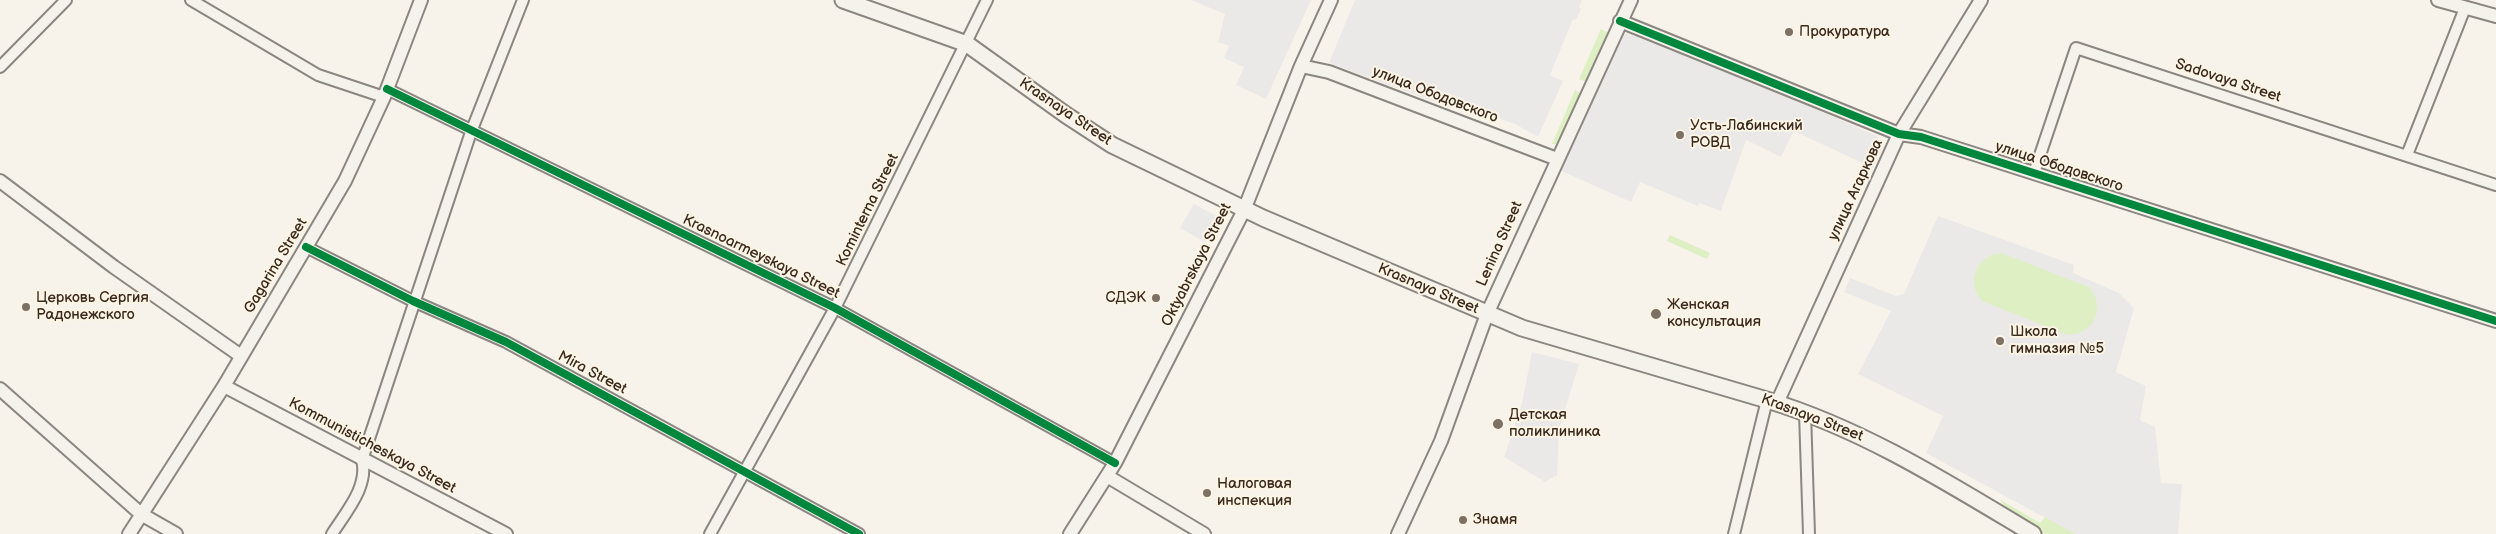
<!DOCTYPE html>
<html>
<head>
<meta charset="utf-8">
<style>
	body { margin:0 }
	canvas { display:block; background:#f7f3ea }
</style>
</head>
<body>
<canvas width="2496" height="534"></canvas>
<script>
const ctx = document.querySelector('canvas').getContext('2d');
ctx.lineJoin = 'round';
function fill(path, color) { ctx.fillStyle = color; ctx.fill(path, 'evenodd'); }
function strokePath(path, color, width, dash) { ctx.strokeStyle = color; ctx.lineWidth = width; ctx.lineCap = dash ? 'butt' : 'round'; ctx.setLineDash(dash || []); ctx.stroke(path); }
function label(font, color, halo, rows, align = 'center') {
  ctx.font = font + ' "Balsamiq Sans",sans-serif'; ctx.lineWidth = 4; ctx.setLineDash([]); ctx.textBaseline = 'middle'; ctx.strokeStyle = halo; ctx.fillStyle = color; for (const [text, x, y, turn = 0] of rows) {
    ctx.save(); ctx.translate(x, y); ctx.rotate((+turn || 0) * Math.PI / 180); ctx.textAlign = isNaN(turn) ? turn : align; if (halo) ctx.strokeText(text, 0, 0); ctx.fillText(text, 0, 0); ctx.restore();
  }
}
fill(new Path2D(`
	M1191,0H1311L1266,99L1236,85L1244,67L1224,58L1229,46L1218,42L1225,14Z
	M1355,0H1582L1579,7L1581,9L1576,20L1573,19L1550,75L1563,81L1538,137L1515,124L1447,100L1440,104L1329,63Z
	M1627,33L1772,90L1877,136L1882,148L1873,168L1794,131L1781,157L1746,140L1721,211L1699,203L1698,206L1640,182L1631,202L1557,169L1614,40Z
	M1194,204L1215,215L1217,220L1205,242L1180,228Z
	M1938,216L2074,265L2073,273L2119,293L2134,308L2116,372L2146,386L2140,420L2155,427L2161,483L2182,484L2178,534H2075L1926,453L1943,416L1858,374L1891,311L1844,292L1850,278L1896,296L1904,294Z
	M1532,352L1579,364L1559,429L1557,475L1545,482L1504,457L1522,403Z`), '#ebe9e7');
fill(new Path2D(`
	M1601,29L1608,33L1586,82L1579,79Z
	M1575,90L1581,94L1560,144H1552Z
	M1670,235L1710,253L1707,259L1667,241Z
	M2001,253L2089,287C2107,307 2093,338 2065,334L1982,301C1965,282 1977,255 2001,253Z
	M1999,499L2040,523L2045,517L2075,534H2045L2011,514Z`), '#deefc3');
const minor = new Path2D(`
	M191,0L318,75L384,97
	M0,67L66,0
	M387,89L835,308L1115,463
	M2407,155L2465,8
	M2034,173L2076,48L2496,185
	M306,247L413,301L506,342L859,534
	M1805,413L1809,534
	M332,534C346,512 369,486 362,460L471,132L523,0
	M710,534L835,308L987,0
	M1734,534L1767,400`);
const tertiary = new Path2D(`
	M2438,0L2496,16
	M1620,21L1899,134L1921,137L2496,321
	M1301,66L1329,72L1557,159
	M0,181L114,267L241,356
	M224,386L506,534
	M0,389L141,514L176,534
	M1777,403L1899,134L1981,0
	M1107,476L1204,534
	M129,534L224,386L345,181L384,97L421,0
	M1070,534L1115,463L1244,210L1301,66L1331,0
	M1398,534L1441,441L1487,314L1631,0`);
const secondary = new Path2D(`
	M843,0L967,44L1066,115L1112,145L1263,218L1522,328L1767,400C1863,429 1948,483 2033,534`);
strokePath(minor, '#8b867f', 14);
strokePath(tertiary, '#8b867f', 16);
strokePath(secondary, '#8b867f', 19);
strokePath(minor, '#f5f2ec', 10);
strokePath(tertiary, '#f5f2ec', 12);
strokePath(secondary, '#f5f2ec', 15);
strokePath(new Path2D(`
	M1620,21L1899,134L1921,137L2496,321
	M387,89L835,308L1115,463
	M306,247L413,301L506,342L859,534`), '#00873e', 8);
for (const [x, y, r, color] of [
	[1789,32,5,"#7d7065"],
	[1680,135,5,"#7d7065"],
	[1156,298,5,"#7d7065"],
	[26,307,5,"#7d7065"],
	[1656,314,6,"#7d7065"],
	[2000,341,5,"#7d7065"],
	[1498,424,6,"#7d7065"],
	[1207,493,5,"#7d7065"],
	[1463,520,5,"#7d7065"]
]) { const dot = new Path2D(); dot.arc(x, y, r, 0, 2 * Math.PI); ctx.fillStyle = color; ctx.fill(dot); strokePath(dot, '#fcf5e5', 2); }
label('15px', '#3b2a1e', '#fcf5e5', [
	["Прокуратура",1799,32],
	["Усть-Лабинский",1690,126],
	["РОВД",1690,143],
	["Церковь Сергия",36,298],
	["Радонежского",36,315],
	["СДЭК",1146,298,"right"],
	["Женская",1667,305],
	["консультация",1667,322],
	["Школа",2010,332],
	["гимназия №5",2010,349],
	["Детская",1509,415],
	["поликлиника",1509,432],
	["Налоговая",1217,484],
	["инспекция",1217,501],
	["Знамя",1473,520]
], 'left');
label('15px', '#3b2a1e', '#fcf5e5', [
	["Sadovaya Street",2228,81,18],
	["улица Ободовского",1435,95,21],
	["Krasnaya Street",1065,112,34],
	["улица Ободовского",2059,167,18],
	["улица Агаркова",1856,190,-65],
	["Kominterna Street",868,210,-64],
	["Lenina Street",1500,244,-66],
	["Krasnoarmeyskaya Street",761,257,26],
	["Oktyabrskaya Street",1197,265,-63],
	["Gagarina Street",276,266,-59],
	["Krasnaya Street",1428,289,23],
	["Mira Street",592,373,28],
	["Krasnaya Street",1812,418,21],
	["Kommunisticheskaya Street",372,446,28]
]);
</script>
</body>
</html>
